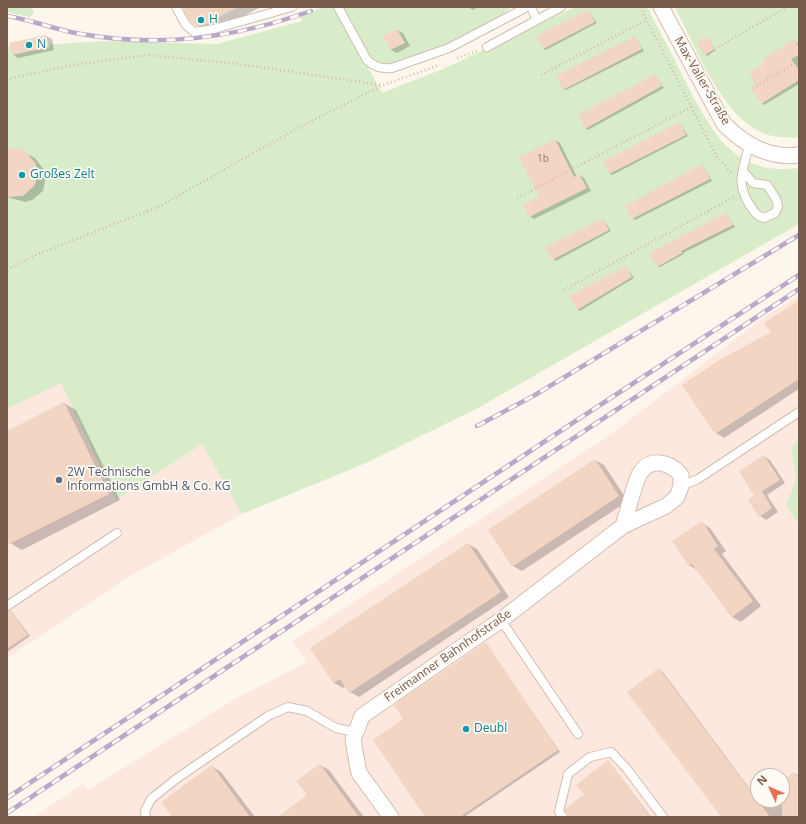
<!DOCTYPE html>
<html>
<head>
<meta charset="utf-8">
<style>
	body { margin:0 }
	#map { position:relative; width:806px; height:824px; overflow:hidden; background:#fdf6ec; font-family:"Open Sans",sans-serif }
	canvas { display:block }
	.frame { position:absolute; inset:0; border:8px solid #7a5c4d; pointer-events:none }
	.north { position:absolute; left:750px; top:768px; width:40px; height:40px; box-sizing:border-box; background:#fffaf3; border:1px solid #cabbb1; border-radius:50%; rotate:314deg; font-size:11px; font-weight:700; line-height:16px; text-align:center; color:#7a5c4d }
	.north::after { content:''; display:block; margin:auto; width:14px; height:18px; background:#e76f51; clip-path:polygon(50% 0,100% 100%,50% 72%,0 100%) }
</style>
</head>
<body>
<div id="map">
<canvas width="806" height="824"></canvas>
<div class="frame"></div>
<div class="north">N</div>
</div>
<script>
const ctx = document.querySelector('canvas').getContext('2d');
ctx.lineJoin = 'round';
function fill(path, color) { ctx.fillStyle = color; ctx.fill(path, 'evenodd'); }
function strokePath(path, color, width, dash) { ctx.strokeStyle = color; ctx.lineWidth = width; ctx.lineCap = dash ? 'butt' : 'round'; ctx.setLineDash(dash || []); ctx.stroke(path); }
function label(font, color, halo, rows, align = 'center') {
  ctx.font = font + ' "Open Sans",sans-serif'; ctx.lineWidth = 3.5; ctx.setLineDash([]); ctx.textBaseline = 'middle'; ctx.strokeStyle = halo; ctx.fillStyle = color; for (const [text, x, y, turn = 0] of rows) {
    ctx.save(); ctx.translate(x, y); ctx.rotate((+turn || 0) * Math.PI / 180); ctx.textAlign = isNaN(turn) ? turn : align; if (halo) ctx.strokeText(text, 0, 0); ctx.fillText(text, 0, 0); ctx.restore();
  }
}
fill(new Path2D(`
	M799,295V439L791,447L796,478L786,506L799,525V817H34L83,784L88,790L235,699L307,662L292,642L610,435L763,318ZM758,776H782V800H758Z
	M61,382L117,499L202,444L242,514L132,575L7,658V409Z`), '#fde8e0');
fill(new Path2D(`
	M7,7H31L34,12L30,17L7,12Z
	M324,7H335L382,93L443,69L575,7H647C660,32 673,56 685,81C711,130 733,177 799,168V224L478,408L366,463L242,514L202,444L116,500L61,383L7,409V47L106,41L217,44L302,21L300,16Z
	M343,7H511L503,15L449,44L392,64L376,62L370,58Z
	M675,7H799V137C787,138 774,138 763,133C722,117 694,44 675,7Z
	M799,439V525L786,506L796,478L791,447Z`), '#d8ecc9');
fill(new Path2D(`
	M183,7H261L215,31L208,32L196,25Z
	M468,7H478L473,10Z
	M588,11L597,23L546,50L543,49Z
	M397,30L403,33L410,46L397,53L391,50L384,36Z
	M46,36L52,39L54,50L18,58L12,54Z
	M635,37L644,51L566,90L564,89Z
	M708,38L716,50L707,56L705,54Z
	M794,40L799,45V84L764,105L762,103L757,86L766,64Z
	M655,75L664,88L588,130L586,128L629,89L630,90Z
	M680,123L688,136L612,175L610,174Z
	M555,140L560,143L577,177L579,175L584,178L591,191L534,219L530,216L540,197Z
	M7,152L25,153L35,158L44,170L46,176L43,191L32,200L25,202L7,197Z
	M702,165L712,181L635,220L633,218Z
	M726,214L735,227L683,253L684,254L660,267L657,266Z
	M603,219L611,231L556,261L553,259Z
	M626,267L634,278L580,311L577,309Z
	M799,302V389L724,438L716,433L772,332Z
	M64,403L76,410L120,500L22,550L10,543L7,536V432Z
	M764,456L770,460L785,483L767,495L778,512L766,520L760,516L756,496Z
	M595,460L604,465L628,501L522,571L513,566Z
	M702,523L710,528L726,551L722,554L761,606L741,622L732,617L697,570L689,565Z
	M468,544L477,549L509,597L359,697L350,692L346,686L343,688L334,683L311,649Z
	M13,613L30,636L7,652V617Z
	M486,644L560,752L464,817H426L405,720Z
	M659,670L663,672L758,800H782V782L794,773L798,775L799,817H723Z
	M608,762L610,763L651,817H571Z
	M320,765L329,770L364,817H280L308,795Z
	M212,766L221,772L255,817H173Z`), '#0003');
fill(new Path2D(`
	M182,7H238L204,25L196,26L190,21Z
	M588,10L595,22L543,49L536,36Z
	M397,29L405,43L390,50L383,36Z
	M46,35L49,47L12,55L9,43Z
	M635,36L642,49L563,90L556,76Z
	M708,37L715,49L704,55L697,42Z
	M794,39L799,48V55L791,59L799,70V80L761,104L751,88L756,86L749,72L764,64L762,60Z
	M655,74L662,86L585,129L578,115L629,88V89Z
	M680,122L686,135L609,174L603,162Z
	M555,139L574,177L579,174L587,188L529,217L523,205L539,196L519,157Z
	M7,148L19,149L26,152L36,164L37,179L34,186L23,196L7,197Z
	M702,164L710,179L632,219L625,206Z
	M726,213L733,225L681,251L682,253L657,267L649,253Z
	M603,218L609,230L552,260L545,247Z
	M626,266L632,277L577,310L569,296Z
	M799,300V379L715,434L682,385L721,359L771,332L764,323Z
	M64,402L109,494L7,545V431Z
	M764,455L780,480L762,491L772,508L759,517L748,500L754,496L739,471Z
	M595,459L619,496L512,567L488,530Z
	M702,521L718,546L714,549L753,601L732,617L692,564L689,566L672,541Z
	M468,543L501,592L349,693L340,679L333,683L310,648Z
	M11,610L28,635L7,649V611Z
	M486,642L558,750L460,817H425L373,740L403,719L394,705Z
	M659,668L770,817H721L627,692Z
	M608,760L650,817H569L565,811L566,808L584,794L576,785Z
	M320,764L359,817H278L307,795L296,781Z
	M212,765L250,817H172L161,802Z
	M794,772L799,778V817H782V781Z`), '#f3d5c3');
const service = new Path2D(`
	M176,7L186,25L194,32L214,29L292,7
	M338,7L367,60C375,67 381,69 392,68L449,48L527,7
	M531,7L537,20
	M487,47L561,7
	M743,171L753,183L767,185L776,199L778,206L775,213L764,218C756,216 754,211 749,204C735,181 744,169 749,144
	M681,486L698,479L799,412
	M7,606L117,533
	M501,620L578,734
	M146,817L145,811L151,799L176,779L268,716L288,707L307,711L336,728L356,732
	M563,817L559,812L568,774L590,757L611,752L627,769L663,817`);
const minor = new Path2D(`
	M661,7L724,124C744,144 770,159 799,155
	M391,817L359,773L353,740L362,716L501,620L623,526L666,506L677,497L681,486V475C670,462 649,456 639,475C633,488 628,511 623,526`);
strokePath(service, '#d1beb0', 10);
strokePath(minor, '#d1beb0', 17);
strokePath(new Path2D(`
	M640,7L717,157L732,173
	M718,47L787,7
	M457,58L477,51
	M541,75L646,20
	M7,79L73,65L148,55L238,64L382,85
	M753,88L799,61
	M517,198L691,107
	M7,270L38,254L158,207L300,127L383,85L440,65
	M564,290L734,197`), '#d9b8a5', 2.5, [1, 3]);
strokePath(service, '#fff', 8);
strokePath(minor, '#fff', 15);
const rail = new Path2D(`
	M7,16C32,20 56,30 81,34C162,48 234,38 311,11
	M477,426L535,395L799,235
	M7,798L571,424L799,275
	M7,813L799,289`);
strokePath(rail, '#b9a8c9', 4.5);
strokePath(rail, '#fffaf3', 3, [9]);
for (const [x, y, r, color] of [
	[201,20,4,"#0f9aa8"],
	[29,45,4,"#0f9aa8"],
	[22,175,4,"#0f9aa8"],
	[59,480,4,"#5c6f8a"],
	[466,729,4,"#0f9aa8"]
]) { const dot = new Path2D(); dot.arc(x, y, r, 0, 2 * Math.PI); ctx.fillStyle = color; ctx.fill(dot); strokePath(dot, '#fffaf3', 1.5); }
label('10px', '#987a6a', null, [
	["1b",543,159]
]);
label('12px', '#0d838f', '#fffaf3', [
	["H",209,20],
	["N",37,45],
	["Großes Zelt",30,175],
	["Deubl",474,729]
], 'left');
label('12px', '#7a5c4d', '#fffaf3', [
	["Max-Valier-Straße",702,81,60],
	["Freimanner Bahnhofstraße",448,656,-35]
]);
label('12px', '#4e5e75', '#fffaf3', [
	["2W Technische",67,473],
	["Informations GmbH & Co. KG",67,487]
], 'left');
</script>
</body>
</html>
